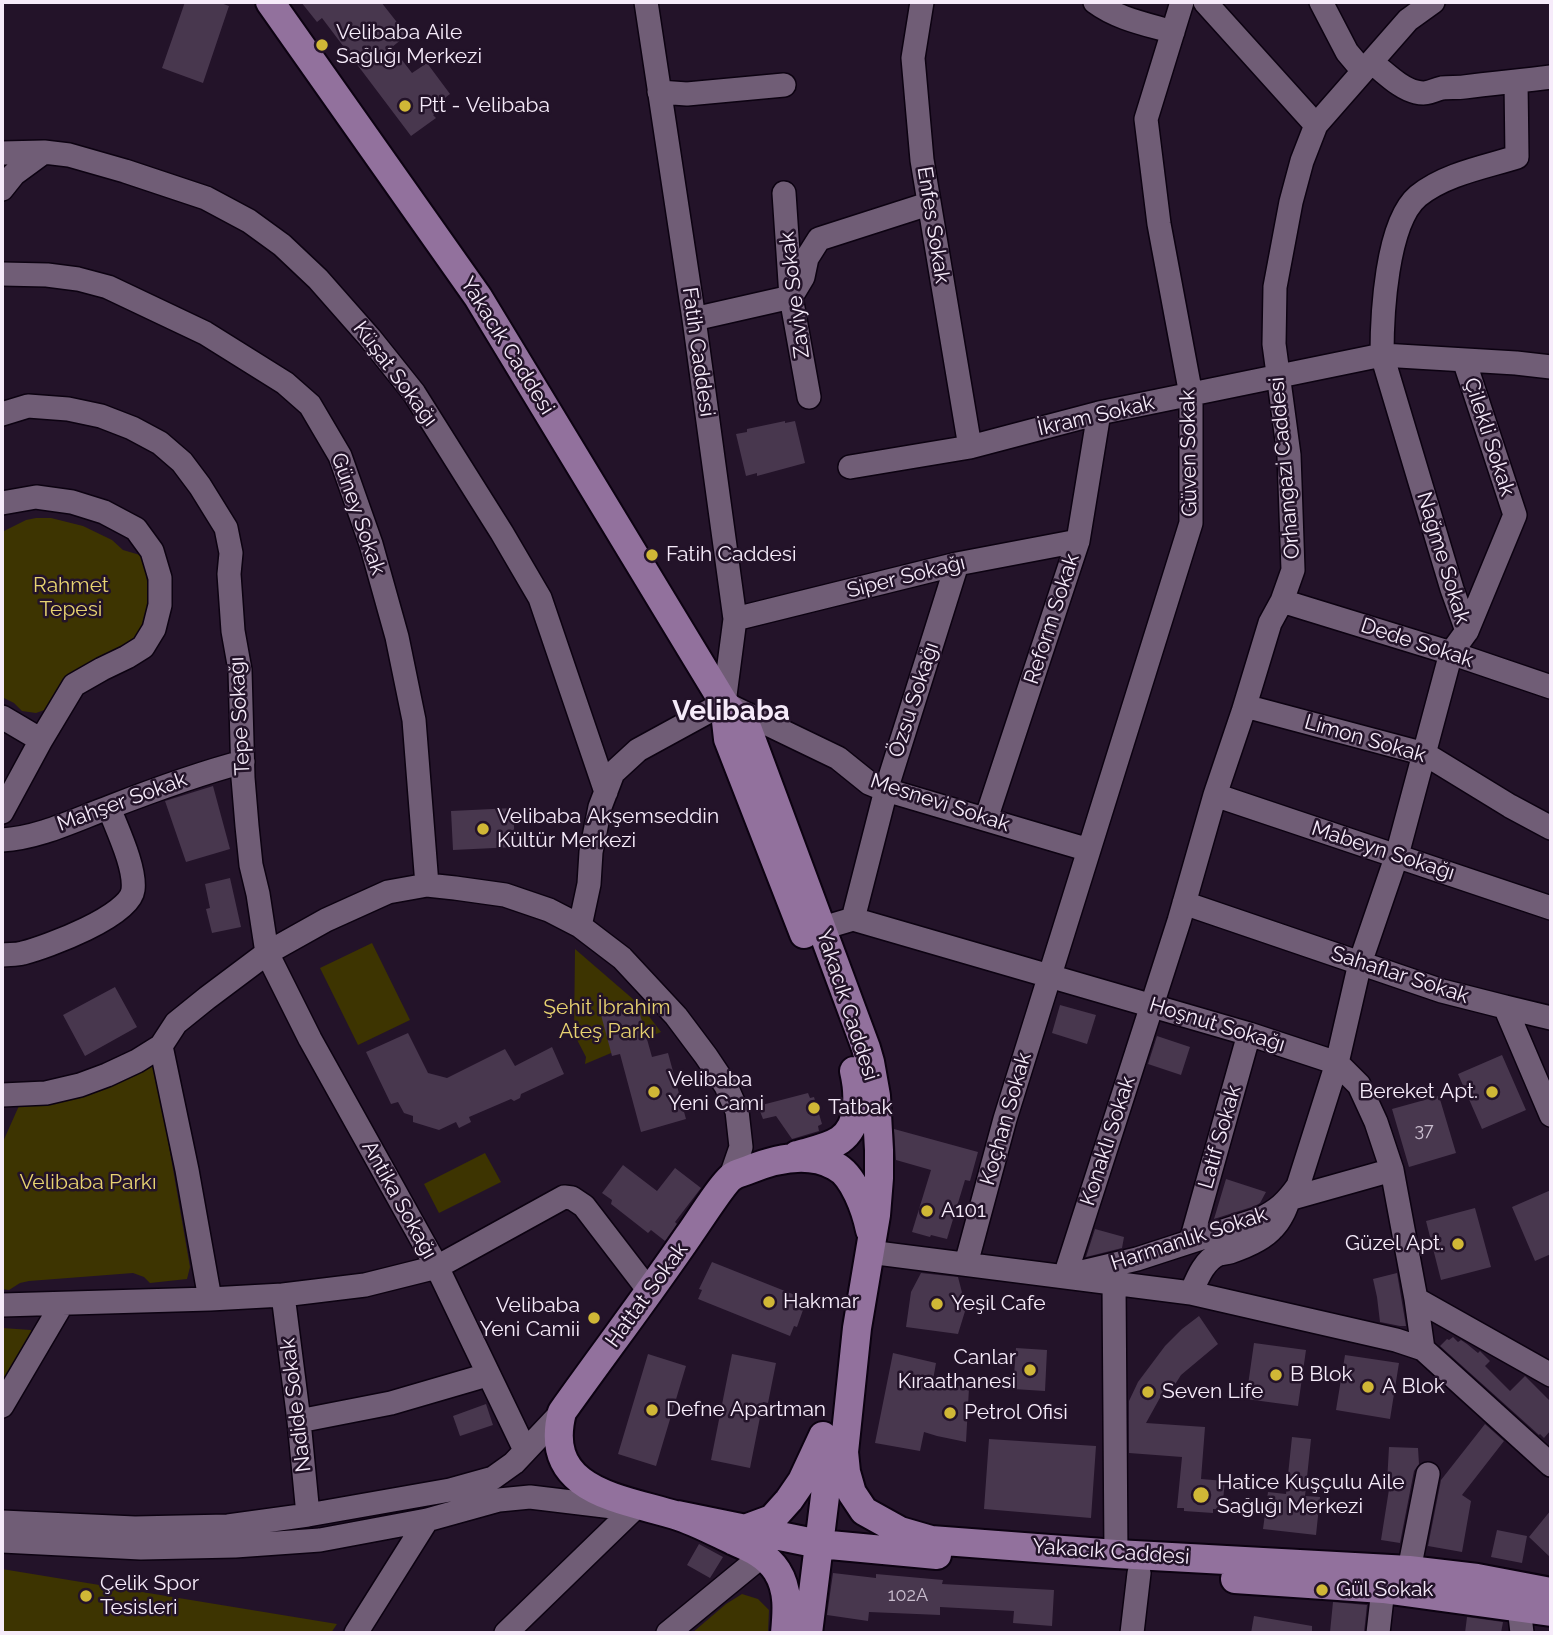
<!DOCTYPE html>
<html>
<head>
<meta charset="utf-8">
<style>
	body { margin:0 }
	#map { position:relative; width:1553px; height:1635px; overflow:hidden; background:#231329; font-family:Raleway,sans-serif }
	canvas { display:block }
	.frame { position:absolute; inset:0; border:4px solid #f6ebfa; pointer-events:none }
</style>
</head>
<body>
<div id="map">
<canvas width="1553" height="1635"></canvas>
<div class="frame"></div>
</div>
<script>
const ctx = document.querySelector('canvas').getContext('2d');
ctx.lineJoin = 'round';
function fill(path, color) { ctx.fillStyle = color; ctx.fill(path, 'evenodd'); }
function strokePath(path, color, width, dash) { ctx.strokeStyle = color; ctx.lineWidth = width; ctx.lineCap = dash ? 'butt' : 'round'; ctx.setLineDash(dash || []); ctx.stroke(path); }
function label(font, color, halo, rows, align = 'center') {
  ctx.font = font + ' Raleway,sans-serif'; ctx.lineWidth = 5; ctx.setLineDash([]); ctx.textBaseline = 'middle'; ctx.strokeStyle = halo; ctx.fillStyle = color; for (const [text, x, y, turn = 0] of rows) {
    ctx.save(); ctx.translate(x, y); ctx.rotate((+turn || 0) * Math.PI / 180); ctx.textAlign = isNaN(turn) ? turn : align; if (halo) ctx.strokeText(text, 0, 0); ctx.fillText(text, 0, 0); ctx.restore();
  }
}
fill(new Path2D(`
	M36,518H51L83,526L112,540L123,550L140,555L146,574L148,589V606L140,639L53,707L36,713L22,711L14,703L2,697V532L26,520Z
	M372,943L410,1020L358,1045L320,968Z
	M575,949L641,1006L661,1032L585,1064L586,1057L574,1034Z
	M149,1063L154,1066L157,1077L190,1267L187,1279L150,1283L144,1277L133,1273L29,1281L20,1283L9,1290L2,1289V1144L18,1108L21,1103Z
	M485,1153L501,1182L439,1213L424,1184Z
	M2,1328L31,1330L32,1334L2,1385Z
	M2,1569L337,1624L331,1633H2Z
	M742,1594L758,1599L769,1610L768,1633H692L726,1604Z`), '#3d3401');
fill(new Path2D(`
	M185,2H218L229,6L203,83L162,68Z
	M301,2H381L407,35L392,47L412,73L427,63L450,94L437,104L441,109L433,115L436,118L411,136L322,18L317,22Z
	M785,421V423L795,421L805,463L757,476V473L746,476L736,434L747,432V429Z
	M213,786L230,849L186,862L165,801Z
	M513,808L515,847L453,850L451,811Z
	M230,878L241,927L212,933L206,909L210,908L205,884Z
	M115,987L137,1027L85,1056L63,1015Z
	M1060,1005L1096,1015L1087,1044L1052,1033Z
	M638,1007L652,1057L668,1053L686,1119L641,1132L620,1054L612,1056L601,1015Z
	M408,1033L428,1073L447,1078L505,1049L515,1066L552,1047L564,1074L521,1094L520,1098L514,1101L511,1099L469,1117L471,1122L459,1128L456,1122L439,1130L413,1122V1116L404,1113L398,1102L391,1104L366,1052Z
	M1157,1036L1190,1047L1181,1075L1148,1064Z
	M1502,1055L1526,1110L1482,1129L1458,1074Z
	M808,1093L810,1098L814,1097L822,1124L818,1126L819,1131L792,1139L776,1116L763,1119L758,1106Z
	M1439,1096L1456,1153L1409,1167L1392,1109Z
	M894,1129L978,1152L970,1181L965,1180L947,1239L931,1235L930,1237L912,1232L931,1170L896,1160Z
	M623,1165L657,1191L675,1168L701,1188L675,1222L677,1224L665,1241L651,1230L648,1233L634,1222L611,1204L612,1200L602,1193Z
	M1226,1179L1266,1192L1260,1203L1255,1206L1214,1219Z
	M1551,1190V1254L1535,1261L1512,1207Z
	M1475,1208L1491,1267L1441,1280L1426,1221Z
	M1095,1229L1124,1237L1122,1248L1086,1257Z
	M712,1262L805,1299L801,1309L803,1310L797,1327L794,1326L790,1336L698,1299L702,1290L699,1289Z
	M921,1273L958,1277L966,1308L958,1334L906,1327L911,1292Z
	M1397,1273L1406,1326H1400L1380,1322L1377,1297L1373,1279Z
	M1199,1316L1218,1344L1181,1375L1174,1386L1167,1385L1146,1423L1205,1427L1201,1479L1225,1481L1222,1510L1213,1509V1513L1184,1511V1508H1177L1182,1457L1129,1453V1401L1138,1382L1165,1346L1182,1329Z
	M1453,1337L1458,1342L1461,1340L1467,1344L1478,1353L1480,1351L1490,1361L1485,1366L1510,1391L1525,1376L1551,1402V1430L1544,1438L1540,1434L1539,1435L1440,1346L1447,1339L1449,1340Z
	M1254,1343L1306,1350L1298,1406L1246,1399Z
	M1016,1348L1047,1350L1045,1391L1013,1389Z
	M893,1353L936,1363L933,1380L969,1388L966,1442L937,1436L924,1432L920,1451L875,1443Z
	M648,1354L686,1366L656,1466L618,1454Z
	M732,1354L776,1363L768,1403L763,1402L750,1468L711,1460Z
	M1345,1355L1399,1363L1390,1419L1336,1410Z
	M486,1404L493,1425L460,1436L453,1416Z
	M1485,1424L1504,1441L1462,1495L1471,1501L1462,1552L1428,1546L1441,1480Z
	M1292,1437L1311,1439L1305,1496L1320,1497L1316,1535L1263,1529L1268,1492L1286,1494Z
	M989,1439L1096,1446L1091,1518L984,1509Z
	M1389,1447L1418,1448L1419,1464L1414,1471L1400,1543L1381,1540L1390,1483H1387Z
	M1551,1510V1558L1529,1537Z
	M1497,1530L1527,1536L1522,1563L1491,1557Z
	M699,1544L723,1557L710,1578L687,1565Z
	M833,1573L876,1578V1574L943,1580L942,1584L1054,1590L1052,1626L1013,1623L1014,1611L940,1607V1615L869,1612L868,1621L827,1615Z
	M1333,1602L1367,1605L1364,1633L1330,1632Z
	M1254,1616L1312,1626V1633H1251Z
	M1467,1617L1503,1622L1501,1633H1465Z`), '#48374e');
const minor = new Path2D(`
	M646,2L694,319L735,619L724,703
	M922,2L913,58L922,160L970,447
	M1095,2C1118,19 1146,24 1173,32
	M1205,2L1316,125
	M1321,2L1347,52L1363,71
	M1371,62C1385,72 1399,88 1416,92C1429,95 1432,90 1442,88C1449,87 1457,88 1464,87C1493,83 1522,81 1551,77
	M659,92L687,94L784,85
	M2,153L44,152L69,155L125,171L206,198L249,221L282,245L318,279L370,338L414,393L502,533L540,598L606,792
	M2,189L14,174L44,152
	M784,193L791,297L809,397
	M2,274L47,275L78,279L108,287L205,333L285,383L310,405L340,456L371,544L397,637L414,720L427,885
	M694,319L791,297L803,277L807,258L819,239L928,204
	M1464,360L1515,515L1467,631
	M2,414L28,406L68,409L101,416L132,428L160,443L182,462L200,486L226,528L231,553L229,574L233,631L240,670L243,778L247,826L251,865L258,894L267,953L310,1039L437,1267L525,1450
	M850,467L970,447L1099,413L1382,355L1516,363L1551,367
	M2,503L36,497L72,502L104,512L136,529L152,551L160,578V605L154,629L143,647L127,657L102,669L74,685L41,740L2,812
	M1282,601L1451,653L1551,687
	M735,619L957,564L1078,541
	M730,706L838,758L869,783L886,790L1089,850
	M1245,706L1425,754L1510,806L1551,828
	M2,717L41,740
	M1215,795L1551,908
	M986,819L1078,541L1099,413
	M2,840C39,838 75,820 110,807C154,790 197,774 243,762
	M1184,903L1442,991L1505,1007L1551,1115
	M853,919L886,790L957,564
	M580,926L589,884L591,852L600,807L613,773L638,750L724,703
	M806,933L853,919L1249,1034L1337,1063L1359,1085L1376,1122L1392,1170L1416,1299L1423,1349
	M2,955C9,954 16,955 23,953C47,947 130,916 133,890C136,868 117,829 109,808
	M1505,1007L1551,1018
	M161,1046L187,1170L210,1299
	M2,1095L46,1093L80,1085L107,1075L137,1061L161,1046L176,1023L207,998L267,953L326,920L388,892L427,885L455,888L505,895L549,910L580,926L622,958L676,1016L706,1056L726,1086L737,1111L741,1147L731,1176
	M1191,1241L1249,1034
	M869,1252L1191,1293L1396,1340L1423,1349L1551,1465
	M966,1264L1005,1119L1191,523V395L1159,224L1146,119L1182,2
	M1065,1276L1137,1259L1260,1219C1278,1210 1286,1203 1298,1186L1337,1063L1360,963L1397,855L1451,653L1467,631L1452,589L1382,355C1382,316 1386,223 1418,196C1445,174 1485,167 1517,157L1516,81
	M1065,1276L1179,921L1215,795L1243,712L1270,623L1282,601L1293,570L1289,455L1274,344L1275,287L1291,202L1302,161L1316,125L1408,20L1433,2
	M1114,1283L1116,1554
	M1191,1293C1197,1279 1204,1260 1219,1254C1223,1253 1227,1253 1230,1252C1245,1247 1263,1240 1273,1228C1281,1220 1285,1210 1289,1199L1392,1170
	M283,1295L299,1421L308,1515
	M1416,1299L1551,1375
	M2,1305L210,1299L283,1295L365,1285L437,1267L564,1197L572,1198L584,1206L650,1292
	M2,1406L62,1304
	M299,1421L391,1403L487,1375
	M2,1522L135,1528L228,1526L308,1515L450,1490L493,1478L514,1463L562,1412
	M2,1541L141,1548L235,1546L320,1540L427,1520L499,1500L530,1497L613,1507L626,1506
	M1409,1570L1428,1474
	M1519,1607L1522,1633
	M356,1633L427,1520
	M506,1633L637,1506
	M668,1633L763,1555
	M1132,1633L1139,1573
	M1378,1633L1383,1589`);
const major = new Path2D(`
	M270,2L478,297L724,703L748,730L866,1048L870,1062L876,1096L879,1150V1178L876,1215L857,1328L844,1452L846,1472L852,1493L864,1511L900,1531L931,1540L1116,1554L1409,1570L1477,1578L1551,1592
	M724,703L728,739L804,934
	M797,1155C811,1151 828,1148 840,1140C861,1125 859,1093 854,1071
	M677,1515L819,1544L937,1555
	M745,1529L772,1519L789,1500L802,1481L823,1436
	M1235,1579L1383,1589L1551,1612
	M785,1633C787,1612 789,1590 777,1571C767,1555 750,1548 734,1541C715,1532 695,1521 675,1515C619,1498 542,1491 562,1412C604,1353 648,1295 689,1235C697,1224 724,1181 733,1176C737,1173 743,1172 748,1170C775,1159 808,1151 835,1166C854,1175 866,1211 870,1230
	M808,1633L832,1440`);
strokePath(minor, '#0c0211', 26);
strokePath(major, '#0c0211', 32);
strokePath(minor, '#705d76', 23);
strokePath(major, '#92719d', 28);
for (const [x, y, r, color] of [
	[322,45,7,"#d0b736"],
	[405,106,7,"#d0b736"],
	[652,555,7,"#d0b736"],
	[483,829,7,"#d0b736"],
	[654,1092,7,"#d0b736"],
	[1492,1092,7,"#d0b736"],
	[814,1108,7,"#d0b736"],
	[927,1211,7,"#d0b736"],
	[1458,1244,7,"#d0b736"],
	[769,1302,7,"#d0b736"],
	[937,1304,7,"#d0b736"],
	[594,1318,7,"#d0b736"],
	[1030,1370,7,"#d0b736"],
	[1276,1375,7,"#d0b736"],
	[1368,1387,7,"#d0b736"],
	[1148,1392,7,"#d0b736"],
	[652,1410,7,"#d0b736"],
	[950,1413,7,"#d0b736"],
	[1201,1495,9,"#d0b736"],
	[1322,1590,7,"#d0b736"],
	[86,1596,7,"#d0b736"]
]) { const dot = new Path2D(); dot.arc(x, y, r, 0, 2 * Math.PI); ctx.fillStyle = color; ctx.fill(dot); strokePath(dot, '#231329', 2.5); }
label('18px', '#cabecf', null, [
	["37",1424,1131],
	["102A",908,1596]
]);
label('21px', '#f6ebfa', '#231329', [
	["Velibaba Aile",336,33],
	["Sağlığı Merkezi",336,57],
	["Ptt - Velibaba",419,106],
	["Fati̇h Caddesi̇",666,555],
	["Velibaba Akşemseddin",497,817],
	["Kültür Merkezi",497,841],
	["Velibaba",668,1080],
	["Yeni Cami",668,1104],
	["Bereket Apt.",1478,1092,"right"],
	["Tatbak",828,1108],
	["A101",941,1211],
	["Güzel Apt.",1444,1244,"right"],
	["Hakmar",783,1302],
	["Yeşil Cafe",951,1304],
	["Velibaba",580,1306,"right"],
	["Yeni Camii",580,1330,"right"],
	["Canlar",1016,1358,"right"],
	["Kıraathanesi",1016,1382,"right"],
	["B Blok",1290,1375],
	["A Blok",1382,1387],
	["Seven Life",1162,1392],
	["Defne Apartman",666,1410],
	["Petrol Ofisi",964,1413],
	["Hatice Kuşçulu Aile",1217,1483],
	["Sağlığı Merkezi",1217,1507],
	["Çelik Spor",100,1584],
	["Tesisleri",100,1608],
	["Gül Sokak",1336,1590]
], 'left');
label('21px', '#f6ebfa', '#231329', [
	["Enfes Sokak",933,225,81],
	["Zaviye Sokak",795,295,-97],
	["Yakacık Caddesi",507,346,58],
	["Fatih Caddesi",698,352,82],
	["Küşat Sokağı",395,374,53],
	["İkram Sokak",1096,416,-13],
	["Çilekli Sokak",1489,437,72],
	["Güven Sokak",1189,453,-91],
	["Orhangazi Caddesi",1285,468,-95],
	["Güney Sokak",358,514,71],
	["Nağme Sokak",1443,558,73],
	["Siper Sokağı",906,577,-14],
	["Reform Sokak",1052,619,-72],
	["Dede Sokak",1417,643,18],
	["Özsu Sokağı",914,700,-72],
	["Tepe Sokağı",240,716,-93],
	["Limon Sokak",1365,739,16],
	["Mahşer Sokak",122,802,-20],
	["Mesnevi Sokak",940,803,18],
	["Mabeyn Sokağı",1383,851,18],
	["Sahaflar Sokak",1400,975,18],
	["Yakacık Caddesi",847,1005,72],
	["Hoşnut Sokağı",1217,1025,17],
	["Koçhan Sokak",1006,1119,-74],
	["Latif Sokak",1220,1137,-74],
	["Konaklı Sokak",1108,1141,-72],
	["Antika Sokağı",399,1200,61],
	["Harmanlık Sokak",1189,1239,-18],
	["Hattat Sokak",647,1295,-54],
	["Nadide Sokak",296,1405,-97],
	["Yakacık Caddesi",1111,1552,4]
]);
label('21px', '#e8d371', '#231329', [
	["Rahmet",71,586],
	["Tepesi",71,610],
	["Şehit İbrahim",607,1008],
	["Ateş Parkı",607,1032],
	["Velibaba Parkı",88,1183]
]);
label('bold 28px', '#f6ebfa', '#231329', [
	["Velibaba",731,712]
]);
</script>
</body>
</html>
